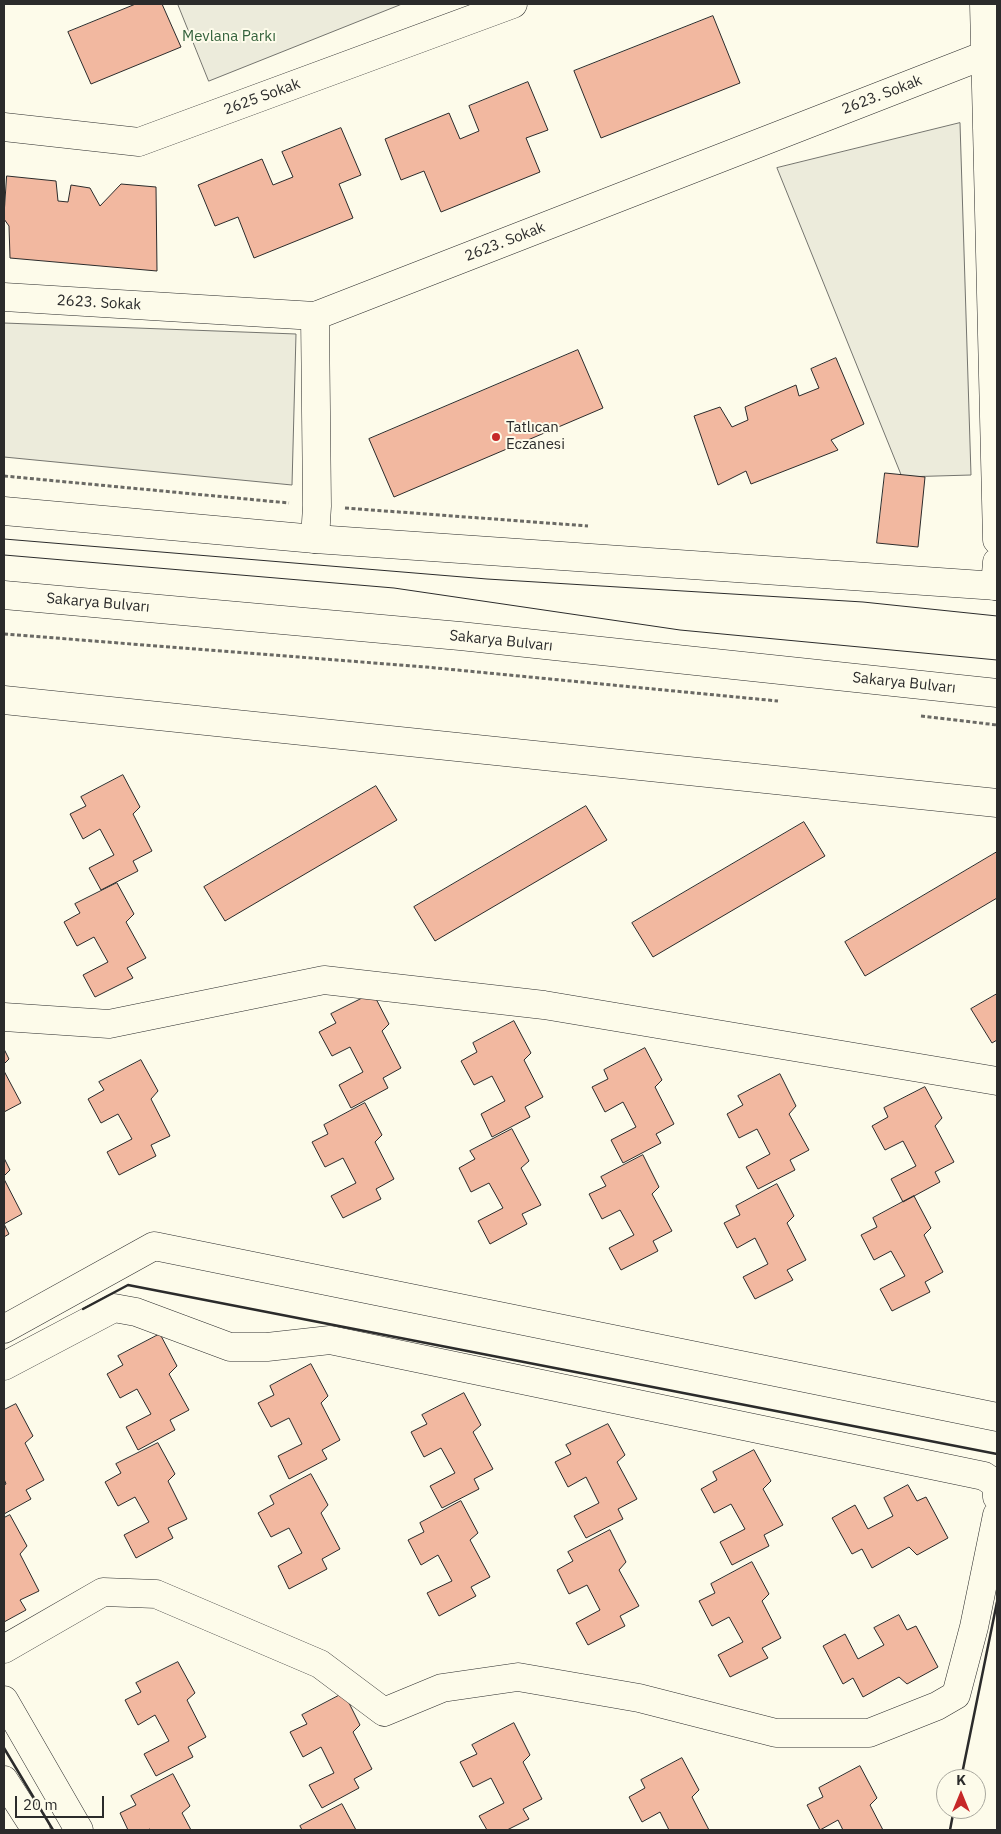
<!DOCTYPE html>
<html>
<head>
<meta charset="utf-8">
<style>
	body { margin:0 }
	#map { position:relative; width:1001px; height:1834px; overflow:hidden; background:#fdfbea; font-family:"IBM Plex Sans",sans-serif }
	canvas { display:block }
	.frame { position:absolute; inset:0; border:5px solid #2b2b2b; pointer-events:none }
	.north { position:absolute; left:936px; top:1769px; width:50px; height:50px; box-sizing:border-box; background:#fdfbea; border:1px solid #a9a89e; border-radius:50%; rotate:0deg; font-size:14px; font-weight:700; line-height:20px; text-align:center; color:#2b2b2b }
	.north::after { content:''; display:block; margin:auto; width:18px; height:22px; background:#c62828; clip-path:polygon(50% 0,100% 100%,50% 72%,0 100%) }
	.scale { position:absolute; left:15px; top:1796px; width:89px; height:22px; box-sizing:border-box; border:2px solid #2b2b2b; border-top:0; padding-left:6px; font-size:15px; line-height:18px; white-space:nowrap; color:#2b2b2b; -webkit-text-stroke:4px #fdfbea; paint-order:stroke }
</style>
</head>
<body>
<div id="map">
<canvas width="1001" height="1834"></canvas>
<div class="frame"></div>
<div class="north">K</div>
<div class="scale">20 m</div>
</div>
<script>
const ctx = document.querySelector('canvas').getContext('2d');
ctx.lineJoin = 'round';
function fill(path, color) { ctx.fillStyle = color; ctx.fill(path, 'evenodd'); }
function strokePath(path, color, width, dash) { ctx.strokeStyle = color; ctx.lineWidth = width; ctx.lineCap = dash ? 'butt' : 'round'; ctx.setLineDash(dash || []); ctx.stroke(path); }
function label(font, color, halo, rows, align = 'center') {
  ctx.font = font + ' "IBM Plex Sans",sans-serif'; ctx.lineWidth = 4; ctx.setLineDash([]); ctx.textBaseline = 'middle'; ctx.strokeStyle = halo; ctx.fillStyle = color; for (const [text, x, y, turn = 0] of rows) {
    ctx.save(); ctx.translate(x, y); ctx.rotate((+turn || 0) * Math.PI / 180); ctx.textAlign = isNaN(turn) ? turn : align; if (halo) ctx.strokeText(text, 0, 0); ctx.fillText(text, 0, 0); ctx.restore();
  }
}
const green = new Path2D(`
	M178,4H402L209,81Z
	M960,123L971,475L902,477L777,168Z
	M4,323L296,334L292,485L4,457Z`);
fill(green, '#ecebdb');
strokePath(green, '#74746e', 1);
const building = new Path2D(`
	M136,4H162L181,47L91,84L68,32Z
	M713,16L740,83L601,138L574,71Z
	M528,82L548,130L526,138L540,172L441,212L424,171L401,180L385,139L449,113L460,139L479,131L469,106Z
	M341,128L361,175L339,184L353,218L254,258L238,217L215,226L198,185L262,159L273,185L293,177L282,152Z
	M7,176L56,181L58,201L68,202L71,185L90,188L100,206L121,184L156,187L157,271L10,258L9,226L4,219Z
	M578,350L603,408L394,497L369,439Z
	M836,358L864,424L831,440L838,450L751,484L746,471L718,485L694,416L720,407L732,427L748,420L745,407L796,385L799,396L819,388L811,369Z
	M885,473L925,477L918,547L877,543Z
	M123,775L140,807L133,814L152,851L133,861L138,871L101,890L89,868L114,855L100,829L83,839L70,814L86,806L81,797Z
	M376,786L397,820L225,921L204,887Z
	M586,806L607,840L435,941L414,907Z
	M804,822L825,856L653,957L632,923Z
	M997,852V898L865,976L845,942Z
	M117,883L134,914L126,922L146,958L127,968L133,978L95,997L83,975L108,962L94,937L77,946L64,922L80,913L75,904Z
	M373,993L389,1024L382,1031L401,1068L383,1078L388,1088L351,1108L339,1085L363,1072L350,1047L332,1056L319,1032L336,1023L331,1014Z
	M997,994V1040L992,1043L971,1009Z
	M514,1021L531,1053L524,1060L543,1097L525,1107L530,1117L492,1137L481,1114L505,1101L492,1076L474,1085L461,1061L477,1052L473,1043Z
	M645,1048L662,1080L655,1087L674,1124L656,1134L661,1143L623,1163L611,1140L636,1127L623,1102L605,1112L592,1087L608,1079L604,1070Z
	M4,1049L9,1059L4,1064Z
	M141,1060L158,1091L151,1099L170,1136L151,1145L156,1156L119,1175L107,1152L132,1139L118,1114L101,1123L88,1099L104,1090L99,1082Z
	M4,1071L21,1103L4,1112Z
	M780,1074L796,1106L789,1114L809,1150L790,1160L795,1170L758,1189L746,1167L770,1154L757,1129L739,1138L727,1114L743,1105L738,1096Z
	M925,1087L942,1118L935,1126L954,1162L935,1172L940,1182L903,1202L891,1179L916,1166L903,1141L885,1150L872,1126L888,1117L884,1108Z
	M365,1103L382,1135L375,1142L394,1179L376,1189L381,1199L343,1218L331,1196L356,1183L343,1158L325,1167L312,1142L328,1134L324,1125Z
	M512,1129L529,1161L521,1168L541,1205L522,1214L527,1224L490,1244L478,1221L503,1208L489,1183L471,1192L459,1168L475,1159L470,1151Z
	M643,1155L659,1187L652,1194L672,1231L653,1241L658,1251L621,1270L609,1248L634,1235L620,1210L602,1219L589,1194L606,1186L601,1177Z
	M4,1158L10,1170L4,1176Z
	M4,1179L22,1214L4,1224Z
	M777,1184L794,1216L787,1223L806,1260L787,1270L793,1280L755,1299L743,1277L768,1264L755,1238L737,1248L724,1223L740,1215L736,1206Z
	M914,1196L931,1228L924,1235L943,1272L925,1282L930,1292L892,1311L880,1289L905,1276L891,1251L874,1260L861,1235L877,1227L873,1218Z
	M4,1224L9,1234L4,1237Z
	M160,1334L177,1366L169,1374L189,1410L170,1420L175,1430L138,1450L126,1427L151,1414L137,1389L120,1398L107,1374L123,1365L118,1356Z
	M311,1364L328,1396L321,1403L340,1440L322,1450L327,1459L289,1479L278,1456L302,1444L289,1418L271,1427L258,1403L274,1395L270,1386Z
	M464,1393L481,1425L473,1432L493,1469L474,1479L479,1489L442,1508L430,1486L455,1473L441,1448L424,1457L411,1432L427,1424L422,1415Z
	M16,1404L33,1436L25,1443L44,1480L26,1490L31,1499L4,1514V1485L6,1484L4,1479V1410Z
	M608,1424L625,1455L617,1462L637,1499L618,1509L623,1519L586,1538L574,1516L599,1503L586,1477L568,1487L555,1462L571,1454L566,1445Z
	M158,1443L175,1474L168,1481L187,1519L168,1528L173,1538L136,1558L124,1535L149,1522L135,1497L118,1506L105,1482L121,1473L116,1464Z
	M754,1450L771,1481L763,1489L783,1525L764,1535L769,1546L732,1565L720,1542L745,1529L731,1504L714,1513L701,1489L717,1480L713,1472Z
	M311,1474L328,1505L321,1513L340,1549L322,1559L327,1569L289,1589L278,1566L302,1553L289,1528L271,1537L258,1513L274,1504L270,1496Z
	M908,1485L917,1501L926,1497L948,1538L917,1555L909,1547L872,1568L862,1549L852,1554L832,1518L855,1505L868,1529L893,1516L884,1498Z
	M461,1501L478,1533L470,1540L490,1577L471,1587L476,1596L439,1616L427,1593L452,1581L438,1555L421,1565L408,1540L424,1532L420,1523Z
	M10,1515L27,1546L20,1554L39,1591L20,1600L26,1610L4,1622V1518Z
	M610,1530L626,1562L619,1570L639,1606L620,1616L625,1626L588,1645L576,1623L600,1610L587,1585L569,1594L557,1570L573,1561L568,1552Z
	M752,1562L769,1594L762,1601L781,1638L762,1648L768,1658L730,1677L718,1655L743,1642L729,1617L712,1626L699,1601L715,1593L711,1584Z
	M899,1615L907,1630L916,1626L938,1667L907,1684L899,1677L863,1697L853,1678L843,1684L823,1646L845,1634L858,1659L884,1645L874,1628Z
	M178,1662L195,1693L187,1700L206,1737L188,1747L193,1757L156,1776L144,1754L169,1741L155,1715L138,1725L125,1700L141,1692L136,1683Z
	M344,1693L360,1725L353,1732L372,1769L354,1779L359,1788L322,1808L309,1785L334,1773L321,1747L303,1757L290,1732L307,1724L302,1715Z
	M514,1723L530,1755L523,1762L542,1799L523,1809L529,1819L507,1830H487L479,1816L504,1803L491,1778L473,1787L460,1762L477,1754L472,1745Z
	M682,1758L699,1790L692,1797L709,1830H669L660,1812L642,1822L629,1797L645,1788L641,1780Z
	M860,1766L877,1798L870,1805L883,1830H843L838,1820L820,1830L807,1805L823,1797L819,1788Z
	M173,1774L190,1806L182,1813L191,1830H151L150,1829L147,1830H128L120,1813L136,1805L131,1796Z
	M342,1804L356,1830H302L300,1826Z`);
fill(building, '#f2b8a0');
strokePath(building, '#2b2b2b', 1);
const minor = new Path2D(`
	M984,4L997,540
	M4,127L139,142L513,4
	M4,297L315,316L985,55
	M315,539L317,506L315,316
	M995,586L997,562
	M4,700L997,803
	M4,1017L109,1024L324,980L544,1005L997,1081
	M4,1329L154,1246L997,1417
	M4,1366L114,1308L136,1312L230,1347H267L330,1340L984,1476L996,1484L997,1497
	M4,1649L103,1592L156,1594L320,1664L384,1712L442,1688L518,1677L639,1698L776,1733H869L937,1706L956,1695L974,1627L997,1515
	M4,1700L79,1830
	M4,1780L36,1830`);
const major = new Path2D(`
	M4,511L315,539L997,586
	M4,595L460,636L997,693`);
strokePath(minor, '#2b2b2b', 29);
strokePath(major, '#2b2b2b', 29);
strokePath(new Path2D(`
	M4,476L289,503
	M345,508L588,526
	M4,634L426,667L778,701
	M921,716L997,725`), '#6a6964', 3, [4, 2.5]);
strokePath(minor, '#fdfbea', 28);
strokePath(major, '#fdfbea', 28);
strokePath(new Path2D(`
	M4,539L487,579L863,602L997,616
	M4,555L394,588L680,630L997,660`), '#2b2b2b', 1);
strokePath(new Path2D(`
	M83,1309L128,1285L997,1454
	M4,1748L53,1830
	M961,1779L997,1602
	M950,1830L954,1809`), '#2b2b2b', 2.5);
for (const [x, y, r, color] of [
	[496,437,5,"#c62828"]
]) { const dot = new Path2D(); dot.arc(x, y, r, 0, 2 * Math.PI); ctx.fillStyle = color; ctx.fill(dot); strokePath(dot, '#fdfbea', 2); }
label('15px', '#34623c', '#fdfbea', [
	["Mevlana Parkı",229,37]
]);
label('15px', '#2b2b2b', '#fdfbea', [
	["2623. Sokak",882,95,-21],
	["2625 Sokak",262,97,-20],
	["2623. Sokak",505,242,-21],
	["2623. Sokak",99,303,3],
	["Sakarya Bulvarı",98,603,5],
	["Sakarya Bulvarı",501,641,6],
	["Sakarya Bulvarı",904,683,6]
]);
label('15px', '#2b2b2b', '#fdfbea', [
	["Tatlıcan",506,428],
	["Eczanesi",506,445]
], 'left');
</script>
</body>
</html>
